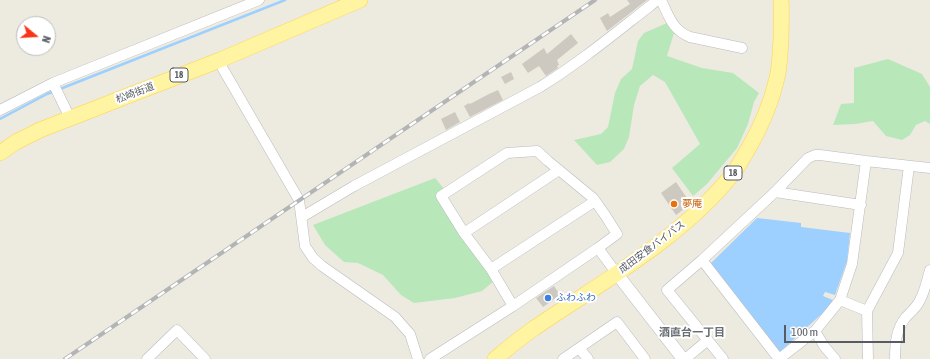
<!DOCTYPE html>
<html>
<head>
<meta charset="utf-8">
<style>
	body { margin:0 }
	#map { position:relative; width:930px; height:359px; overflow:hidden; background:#edeadf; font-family:"Asap Condensed",sans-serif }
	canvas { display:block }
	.north { position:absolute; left:16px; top:16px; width:40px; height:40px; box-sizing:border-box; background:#fff; border:1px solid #bcbec0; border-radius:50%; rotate:108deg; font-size:11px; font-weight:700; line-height:16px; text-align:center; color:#585c62 }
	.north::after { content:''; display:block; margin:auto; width:14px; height:18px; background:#fa3318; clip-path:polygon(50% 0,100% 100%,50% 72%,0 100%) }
	.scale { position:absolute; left:784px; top:325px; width:121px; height:18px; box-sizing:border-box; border:2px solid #585c62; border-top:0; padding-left:5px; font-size:12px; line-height:14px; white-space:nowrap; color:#585c62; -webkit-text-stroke:3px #fff; paint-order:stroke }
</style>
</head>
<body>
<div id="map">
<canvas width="930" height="359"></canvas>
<div class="north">N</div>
<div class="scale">100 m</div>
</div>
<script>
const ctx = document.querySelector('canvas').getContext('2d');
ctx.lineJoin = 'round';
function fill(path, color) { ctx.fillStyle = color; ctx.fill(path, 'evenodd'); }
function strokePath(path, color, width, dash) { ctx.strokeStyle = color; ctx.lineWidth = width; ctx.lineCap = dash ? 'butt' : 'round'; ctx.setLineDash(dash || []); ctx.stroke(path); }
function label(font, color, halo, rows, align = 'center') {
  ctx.font = font + ' "Asap Condensed","Noto Sans JP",sans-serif'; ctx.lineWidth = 4; ctx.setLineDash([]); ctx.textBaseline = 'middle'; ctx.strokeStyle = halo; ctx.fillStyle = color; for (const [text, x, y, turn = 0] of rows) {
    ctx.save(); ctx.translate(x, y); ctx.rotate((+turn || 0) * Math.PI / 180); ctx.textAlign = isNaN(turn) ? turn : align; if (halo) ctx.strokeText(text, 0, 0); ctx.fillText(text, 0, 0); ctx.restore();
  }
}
fill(new Path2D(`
	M667,23L674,33L667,56L702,68L733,73L759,93L754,102L748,124L737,148L707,184L693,196L672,168L700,144L665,82L653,75L640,86L634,105L629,137L624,149L610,162L597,165L574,140L601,134L608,127L615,93L621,79L632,69L638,41L644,33Z
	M888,59L922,74L930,87V124L925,121L916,125L910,135L902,140L886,136L873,121L855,124L833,125L841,104L854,103V68Z
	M435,178L445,190L435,195L494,281L482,291L455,298L414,303L401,295L383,275L358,263L344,262L325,245L313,225Z`), '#b8e8ba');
fill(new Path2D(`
	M757,218L801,223V227L850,233L847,261L835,295L825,292L823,296L833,300L826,310L780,352L711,263Z`), '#9dd0ff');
strokePath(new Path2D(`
	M60,89L285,0
	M0,119L47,94L55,91`), '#9dd0ff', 2.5);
fill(new Path2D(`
	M627,0H647L607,31L600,18L608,13L610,17L630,4Z
	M571,34L578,43L557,60L559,65L557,66L558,68L546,76L539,66L528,73L522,64L544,48L547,54Z
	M511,72L514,79L505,84L501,77Z
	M498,90L503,100L470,117L464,106L469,103L470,104L489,94Z
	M455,112L460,122L446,130L441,119Z
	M676,182L691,204L676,215L661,193Z
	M554,286L560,295L543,307L536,298Z`), '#cdc9c0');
const minor = new Path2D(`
	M661,0C669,16 672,30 690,37L742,48
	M220,60L223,69L299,200L305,246L313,258L322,266L395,317L410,334L418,359
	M53,83L70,118
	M0,110L53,83L259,0
	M537,151L548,161L593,198L605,215L617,234L598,248L513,306L491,269L464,233L441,196L507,153Z
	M775,192L861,205
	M302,217L354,186L540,87C579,63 614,34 650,6L657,0
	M464,233L559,170
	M598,248L617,274
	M702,260L779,359
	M491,269L595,201
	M840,300L867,311
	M815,331L824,346L835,359
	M579,348L588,359
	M147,359L177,330L205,359
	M430,359L513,306
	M563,359L617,322L645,359
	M685,359L708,340
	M723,359L667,290L702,260L775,192L808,158L815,155H820L866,161L930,168
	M779,359L815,331L840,300L852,264L866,161
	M868,359L867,311L898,253L909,166
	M895,359C895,344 896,329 906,317C911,312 917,307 920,300C925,291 927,280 930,270`);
const tertiary = new Path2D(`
	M617,274L683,359`);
const primary = new Path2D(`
	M0,153L16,142L40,130L220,60L360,0
	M495,359C507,349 520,338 533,329C600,283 679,240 731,176C737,169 742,159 747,151C760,129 771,104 777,78C780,66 780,52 781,39C781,26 782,13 781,0`);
strokePath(minor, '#b7bac0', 11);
strokePath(tertiary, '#b7bac0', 13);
strokePath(primary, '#ffd346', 16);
strokePath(minor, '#fff', 10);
strokePath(tertiary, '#fff', 12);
strokePath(primary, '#fff4a2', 15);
const rail = new Path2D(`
	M65,359L595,0`);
strokePath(rail, '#b3b4b5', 4);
strokePath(rail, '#fff', 2.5, [8]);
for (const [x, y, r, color] of [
	[674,204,4,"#e8710a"],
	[548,298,4,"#3f7fe0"]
]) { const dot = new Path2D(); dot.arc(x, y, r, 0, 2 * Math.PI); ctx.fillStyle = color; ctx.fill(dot); strokePath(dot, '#fff', 1.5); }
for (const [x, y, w] of [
	[179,75,18],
	[733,173,18]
]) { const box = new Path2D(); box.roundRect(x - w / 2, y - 7, w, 14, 3); ctx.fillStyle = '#fff'; ctx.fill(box); strokePath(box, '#585c62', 1); }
label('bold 9px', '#585c62', null, [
	["18",179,75],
	["18",733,173]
]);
label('10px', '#585c62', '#fff', [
	["松崎街道",135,93,-21],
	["成田安食バイパス",652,247,-37]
]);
label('10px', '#c56008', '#fff', [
	["夢庵",682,204]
], 'left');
label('10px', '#366cbe', '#fff', [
	["ふわふわ",556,298]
], 'left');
label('bold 11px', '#696e74', '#fff', [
	["酒直台一丁目",692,333]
]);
</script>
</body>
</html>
